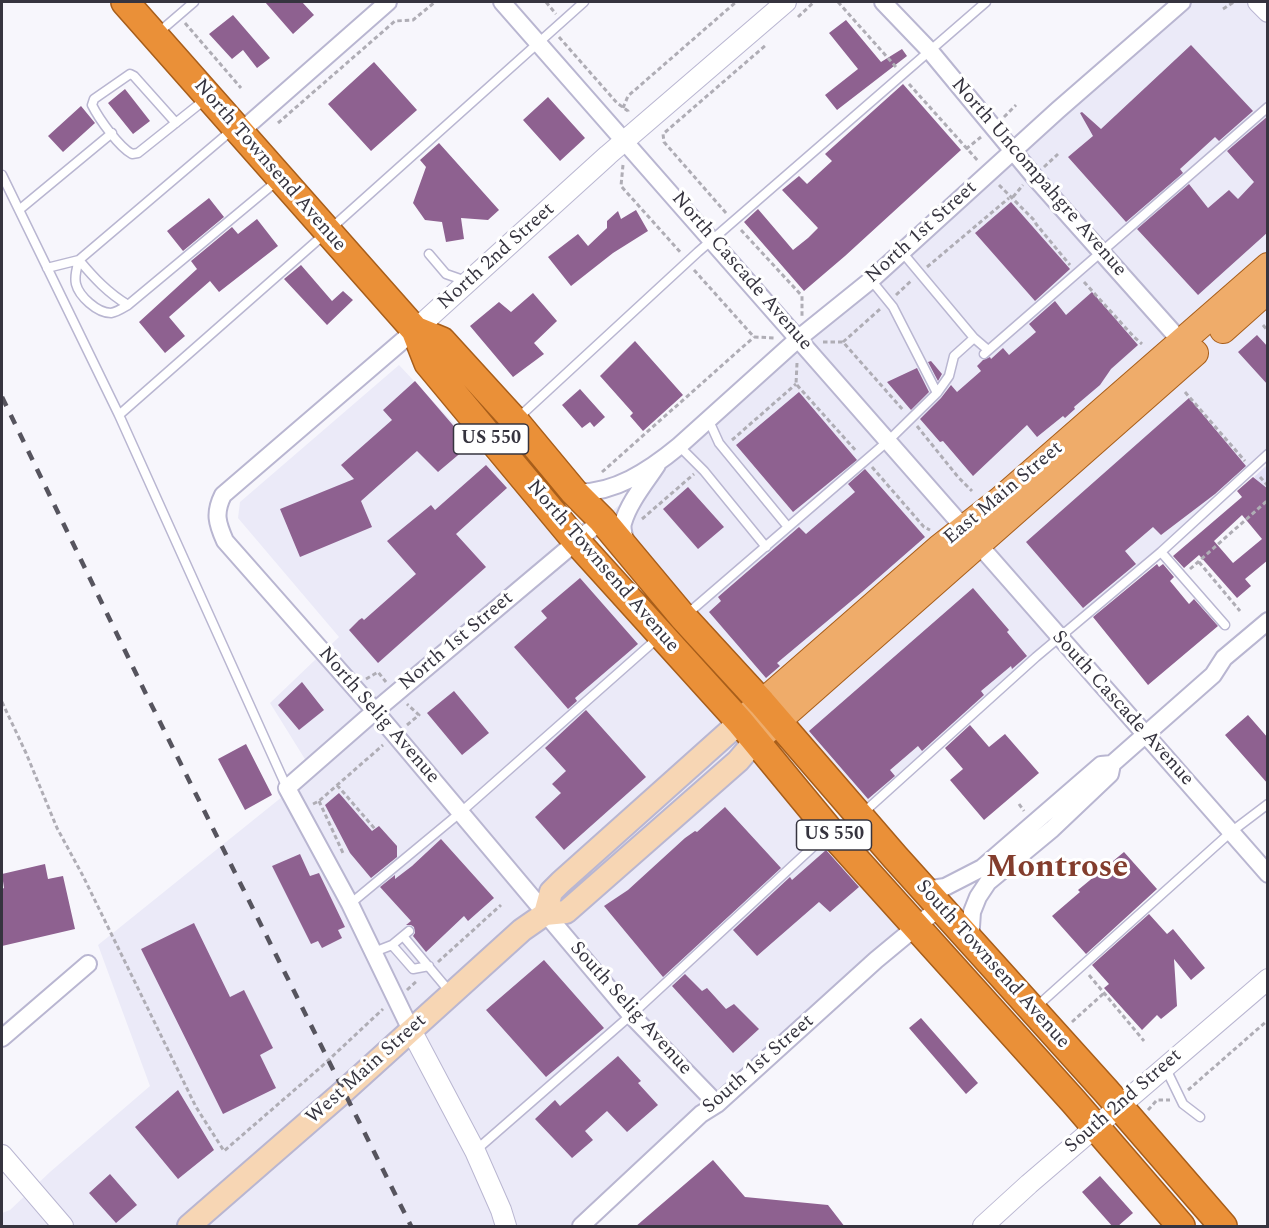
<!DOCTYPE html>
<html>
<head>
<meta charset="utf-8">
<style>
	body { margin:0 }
	#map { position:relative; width:1269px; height:1228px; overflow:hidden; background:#f7f6fc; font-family:Spectral,serif }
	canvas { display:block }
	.frame { position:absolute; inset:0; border:3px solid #36343f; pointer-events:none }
</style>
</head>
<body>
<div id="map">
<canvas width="1269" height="1228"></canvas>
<div class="frame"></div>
</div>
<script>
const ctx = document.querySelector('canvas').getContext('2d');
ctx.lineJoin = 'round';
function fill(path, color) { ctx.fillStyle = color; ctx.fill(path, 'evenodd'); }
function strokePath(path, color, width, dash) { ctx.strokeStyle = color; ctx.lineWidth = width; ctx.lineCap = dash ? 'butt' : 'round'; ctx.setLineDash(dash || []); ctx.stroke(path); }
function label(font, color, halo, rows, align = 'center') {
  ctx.font = font + ' Spectral,serif'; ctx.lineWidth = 6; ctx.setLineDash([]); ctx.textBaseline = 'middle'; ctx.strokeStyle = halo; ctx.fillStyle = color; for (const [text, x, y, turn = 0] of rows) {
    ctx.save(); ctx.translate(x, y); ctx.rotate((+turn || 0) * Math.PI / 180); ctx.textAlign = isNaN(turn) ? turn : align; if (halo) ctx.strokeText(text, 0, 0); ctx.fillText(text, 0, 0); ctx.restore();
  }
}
fill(new Path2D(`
	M1192,2H1267V459L860,816L602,520Z
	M399,365L581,559L917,926L581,1226H2V1213L10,1210L50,1172L150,1086L98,945L313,772L270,703L339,637L238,518L240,502Z`), '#ebeaf8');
fill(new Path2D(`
	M1267,465V493L1254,477Z`), '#e3e1f7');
fill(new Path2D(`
	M265,2H302L314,15L293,34Z
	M233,15L270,58L257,68L243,50L232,59L209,34Z
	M846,20L881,62L902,49L907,56L837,110L825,95L858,69L829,33Z
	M1191,45L1253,111L1219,141L1215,137L1180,169L1183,173L1126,222L1068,157L1093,136L1080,113L1082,112L1101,129Z
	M374,62L417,110L371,151L328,104Z
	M903,84L961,150L845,256L804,291L744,222L758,209L793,250L808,238L818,228L782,190L799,176L807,184L832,161L825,154Z
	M125,89L150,121L133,134L108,103Z
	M548,97L585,138L560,161L523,120Z
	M81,106L95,123L63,152L48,136Z
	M1268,116V232L1198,295L1137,229L1189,184L1208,208L1229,190L1238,199L1254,182L1227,151Z
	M439,143L499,210L488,220L461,218L464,239L446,242L442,222L425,220L413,203L426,167L420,160Z
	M209,198L224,217L183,251L167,231Z
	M1011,202L1070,269L1035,301L975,233Z
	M636,210L648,231L613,253L571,286L548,257L578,234L588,246L607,228V221L618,211L621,219Z
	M257,219L278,246L219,292L210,281L169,317L185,336L165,353L139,322L197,269L191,261L232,227L238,234Z
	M301,265L332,301L343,291L353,300L327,325L284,279Z
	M1092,292L1138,345L1111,369L1100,385L1074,407L1075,409L1065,418L1063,416L1037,437L1027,425L973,476L943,441L940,442L920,419L941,398L951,385L957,392L981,371L977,366L983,360L990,357L991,359L1003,348L1009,355L1036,332L1029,324L1055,301L1066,315Z
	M533,293L557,321L534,343L544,354L513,377L470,326L499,302L511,312Z
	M1257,335L1268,347V385L1238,352Z
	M635,341L683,395L643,431L630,416L633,413L600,376Z
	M931,361L942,374L938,381L928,362Z
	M917,368L929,392L911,410L887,382Z
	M415,381L470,445L438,472L417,451L361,501L372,527L300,557L280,509L354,479L341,465L392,420L383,410Z
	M580,389L605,417L594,427L590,422L582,428L562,405Z
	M799,392L857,460L793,512L736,445Z
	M1189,398L1246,466L1215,494L1161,535L1153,527L1125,551L1136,564L1083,608L1026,542Z
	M486,465L507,488L456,534L486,567L378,663L349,630L359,620L362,618L364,620L416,574L387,541L431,505L435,510Z
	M865,469L925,537L862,592L777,663L780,666L766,678L709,612L721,601L718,597L799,527L806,534L855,492L848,484Z
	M1253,477L1268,489V560L1245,579L1251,586L1237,598L1199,555L1184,568L1173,556L1242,497L1237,491ZM1242,515L1262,539L1233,563L1214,541Z
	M688,487L724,527L698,549L663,509Z
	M1157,564L1159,567L1163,564L1174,577L1170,581L1189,604L1194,599L1218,626L1148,685L1093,617Z
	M580,578L638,644L575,698L577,701L568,709L514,647L547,618L541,611Z
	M973,588L1009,630L1007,632L1027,656L1012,669L1011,666L981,691L984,695L922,751L918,746L890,770L895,776L868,799L809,731Z
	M302,682L324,710L299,730L278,705Z
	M454,691L489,733L462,755L427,713Z
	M586,710L646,777L564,850L535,817L561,793L552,784L566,771L545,748Z
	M1248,715L1268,738V784L1225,735Z
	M970,725L989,747L1005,734L1039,773L984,820L950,780L963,769L945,748Z
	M246,744L272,795L245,810L218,759Z
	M339,793L372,831L379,826L397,846V857L371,878L350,853L325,805Z
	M725,807L781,868L663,977L604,906L628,890L685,838L695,831L697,832Z
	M441,839L494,898L468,921L464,916L426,952L413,936L415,933L414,927L411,925H406L411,921L380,887L395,875V879L412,866Z
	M826,850L859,887L830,912L819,902L757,956L733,930L790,877L792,880Z
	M1124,852L1157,889L1086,954L1052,916L1080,892L1078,890Z
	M300,854L310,876L319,873L345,927L338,930L342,938L322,948L318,941L311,944L272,866Z
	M45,864L48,879L63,876L75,929L2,946V889L4,888L2,874Z
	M1149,914L1167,934L1173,929L1205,968L1191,980L1174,959L1177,1006L1161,1019L1157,1015L1142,1030L1104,988L1109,984L1092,965Z
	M194,923L230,997L244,990L273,1048L260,1055L276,1088L223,1114L141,949Z
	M544,960L604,1028L546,1077L486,1010Z
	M685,974L702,991L707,988L726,1009L734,1004L759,1029L733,1053L672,986Z
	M921,1018L978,1083L966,1094L909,1028Z
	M618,1056L641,1081L638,1083L658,1105L627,1132L607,1111L585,1131L593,1140L572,1158L535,1119L555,1100L560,1106Z
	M178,1090L214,1150L178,1179L135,1127Z
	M713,1160L745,1197L828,1205L845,1227H635Z
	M110,1174L137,1205L116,1223L89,1193Z
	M1100,1176L1133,1213L1117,1227H1113L1082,1192Z`), '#8e6190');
const service = new Path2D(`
	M158,33L194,2
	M176,123L134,76L130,74L94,99L92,105C99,119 119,147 132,154L138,153L207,98
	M2,175L119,415L287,788
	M19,210L112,133
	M902,252L974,338L988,350
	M429,254L446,274L466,281
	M79,260C94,278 108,293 128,305L277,181
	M79,260C77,267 74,276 76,284C79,296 97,313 111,313C117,312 123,308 128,305
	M47,268L79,260L232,130
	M984,354L1268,107
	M937,393L949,376L954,356L974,338
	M119,415L327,232L584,2
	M518,418L698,252L986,2
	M709,421L719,443L788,527
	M679,446L704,471L766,547
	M1161,552L1225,625
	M686,615L888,441L937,393L893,307L871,280
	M863,813L1036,657L1161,552L1268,454
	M350,904L461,812L659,637
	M403,936L450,992
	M392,945L413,969L429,966
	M374,952L392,945L409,931
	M1035,1008L1231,832L1268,804
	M1165,1067L1183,1104L1200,1117
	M475,1151L631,1015L828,833`);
const minor = new Path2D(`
	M502,2L1268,874
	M883,2L930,51L1037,180L1186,347
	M239,133L388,2
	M415,330L223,495C214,513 217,523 225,541L375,711L631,1015L717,1104
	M574,492C613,495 650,470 679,446L799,338L871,280L1058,110L1182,2
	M627,546C625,538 621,530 623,523C629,502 646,482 657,465
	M925,890L945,887L982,868L1101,765L1112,764L1213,675L1224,658L1268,621
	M970,941L972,912L978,897L988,882L1052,829L1110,774L1112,764
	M411,1030L350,904L287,788L375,711L602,520
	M2,1038L88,964
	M581,1226L701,1114L717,1104L876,960L940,907`);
const tertiary = new Path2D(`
	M1258,2L1268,12
	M415,330L608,155L786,2
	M411,1030L475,1151L501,1210L506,1226
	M2,1155L63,1226
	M983,1226L1029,1184L1268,979`);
const secondary = new Path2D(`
	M545,914L551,892L561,882L740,722
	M189,1226L343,1092L522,930L545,914L566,912L738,761L756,740`);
const primary = new Path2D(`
	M1223,330L1268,290
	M740,722L939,548L1000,500L1268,266
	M756,740L1195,353`);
const trunk = new Path2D(`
	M125,2L415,330L428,363L577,542L740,722L830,831L1074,1102L1181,1226
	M415,330L442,341L515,421L574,492L602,520L683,617L762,703L895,857L1106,1091L1223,1226`);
strokePath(service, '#b9b6d1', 11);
strokePath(minor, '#b9b6d1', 20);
strokePath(tertiary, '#b9b6d1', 22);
strokePath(secondary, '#b9b6d1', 26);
strokePath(primary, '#a85e1a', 28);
strokePath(trunk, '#a85e1a', 30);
strokePath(new Path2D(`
	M546,2L556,14
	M838,2L896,67
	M1223,9L1234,2
	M798,17L814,2
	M185,23L241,88
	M559,37L617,103L628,111V114
	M909,84L979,162
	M623,108L628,96L736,2
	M1004,117L1016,105
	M278,123L395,21L413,20L435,2
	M966,149L981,137
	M623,165L621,186L681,253
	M1044,167L1058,154
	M999,185L1035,221L1036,224L1070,265
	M1013,197L1023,185
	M726,213L664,142L663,134L766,45
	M741,230L802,296V316
	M927,267L1009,198
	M694,270L754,337L775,338
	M1084,282L1134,337L1142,344
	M896,295L911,281
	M1263,325L1268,331
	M823,342H843L903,410
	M843,342L880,309
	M797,363L796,384L857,452
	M1185,392L1245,461
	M917,426L958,477L972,491
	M732,440L796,384
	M872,467L924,527L930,530
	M602,472L754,337
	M1260,477L1268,486
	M642,519L694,474
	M1199,562L1240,611
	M1190,569L1268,500
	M366,679L378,672L386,682
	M2,702L26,753L57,828L83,876L196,1107L224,1151L321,1067L383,1009
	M407,725L419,715L407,704
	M337,785L375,829
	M319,801L343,853
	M313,804L319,801L383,745
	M1019,804L1024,811
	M438,962L501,905
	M1089,975L1144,1041
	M407,990L418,980
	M1072,1022L1104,993
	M1188,1090L1268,1020
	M1148,1110L1157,1100H1170`), '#afadb5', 3, [4.5, 3]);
strokePath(service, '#fff', 8);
strokePath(minor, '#fff', 16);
strokePath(tertiary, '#fff', 20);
strokePath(secondary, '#f7d6b4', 22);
strokePath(primary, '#efac6a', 26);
strokePath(trunk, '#ea9038', 27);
strokePath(new Path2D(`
	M2,397L146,694L411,1226`), '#56545e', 4.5, [10, 10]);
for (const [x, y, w] of [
	[491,439,75],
	[834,835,75]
]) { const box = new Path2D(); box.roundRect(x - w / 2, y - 15, w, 30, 4.5); ctx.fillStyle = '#fff'; ctx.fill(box); strokePath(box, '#36343f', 1.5); }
label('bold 18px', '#36343f', null, [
	["US 550",491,439],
	["US 550",834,835]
]);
label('20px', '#36343f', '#fff', [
	["North Townsend Avenue",269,166,49],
	["North Uncompahgre Avenue",1038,178,49],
	["North 1st Street",922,233,-42],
	["North 2nd Street",497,257,-42],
	["North Cascade Avenue",741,272,49],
	["East Main Street",1004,494,-40],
	["North Townsend Avenue",602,567,49],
	["North 1st Street",457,642,-40],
	["South Cascade Avenue",1122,709,48],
	["North Selig Avenue",378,716,49],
	["South Townsend Avenue",992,965,48],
	["South Selig Avenue",630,1009,48],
	["South 1st Street",759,1065,-41],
	["West Main Street",367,1070,-42],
	["South 2nd Street",1124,1102,-41]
]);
label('bold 32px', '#833d2d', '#fff', [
	["Montrose",1057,870]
]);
</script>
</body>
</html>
